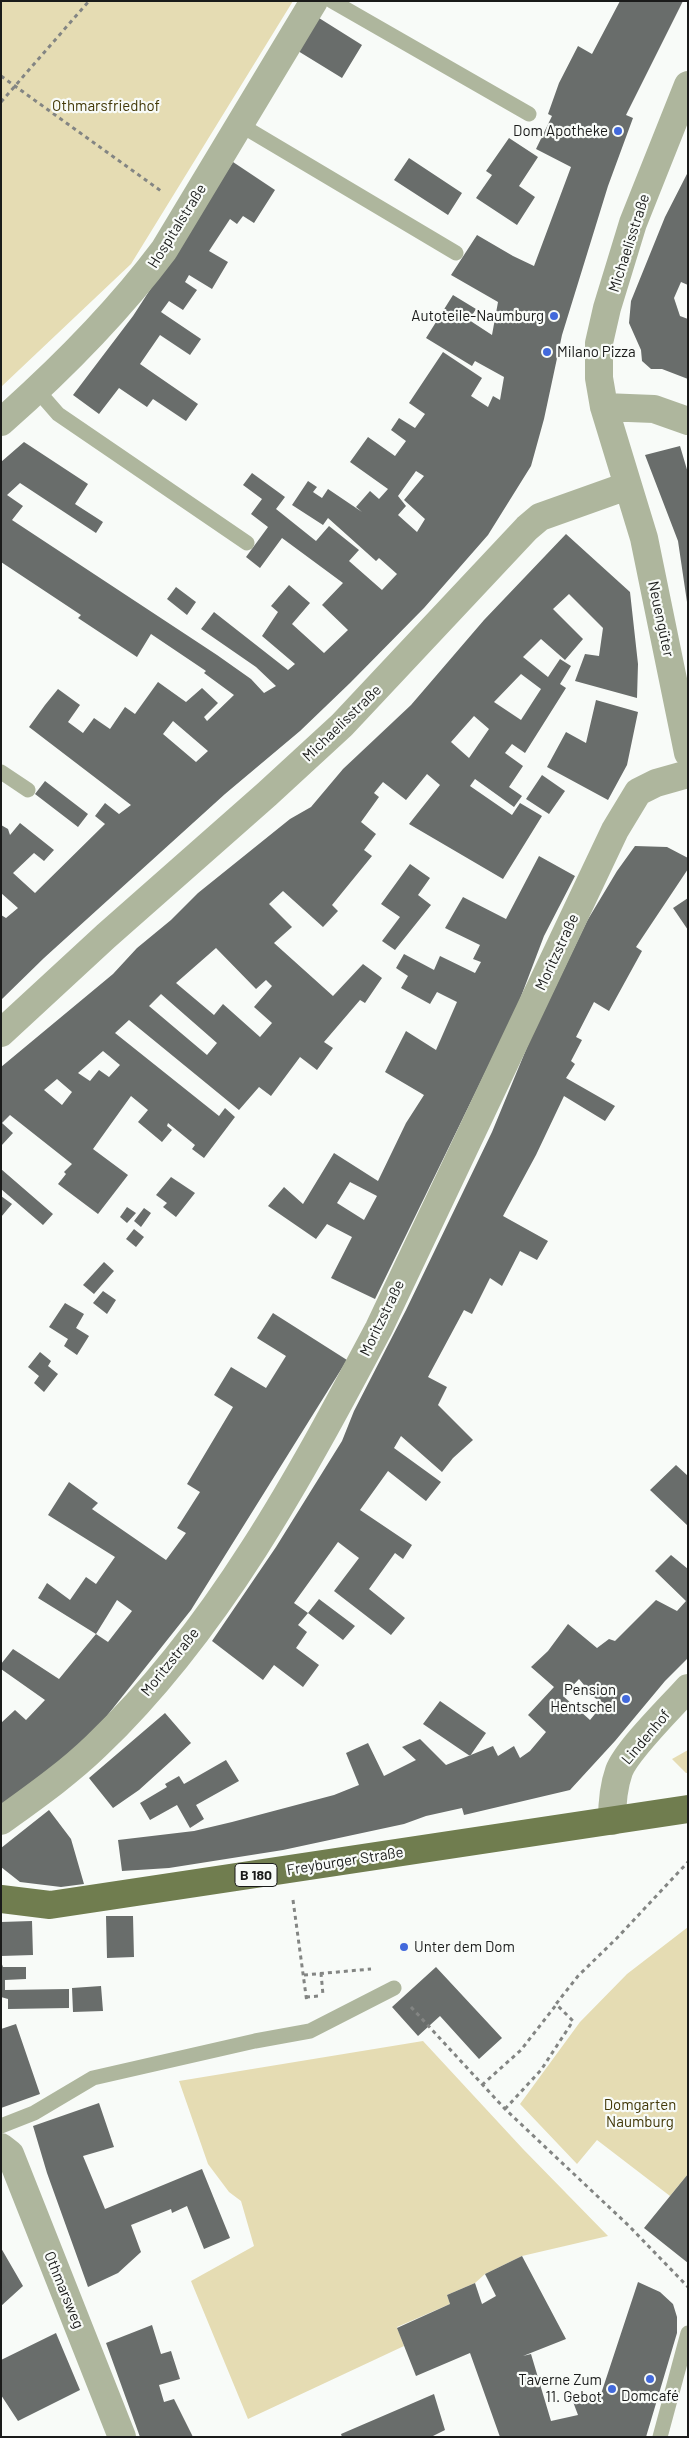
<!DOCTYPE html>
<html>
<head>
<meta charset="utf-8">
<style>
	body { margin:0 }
	#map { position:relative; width:689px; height:2438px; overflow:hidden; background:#f8fbf8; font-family:Barlow,sans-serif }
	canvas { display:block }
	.frame { position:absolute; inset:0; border:2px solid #1a1b1a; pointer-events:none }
</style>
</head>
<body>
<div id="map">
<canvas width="689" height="2438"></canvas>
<div class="frame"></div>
</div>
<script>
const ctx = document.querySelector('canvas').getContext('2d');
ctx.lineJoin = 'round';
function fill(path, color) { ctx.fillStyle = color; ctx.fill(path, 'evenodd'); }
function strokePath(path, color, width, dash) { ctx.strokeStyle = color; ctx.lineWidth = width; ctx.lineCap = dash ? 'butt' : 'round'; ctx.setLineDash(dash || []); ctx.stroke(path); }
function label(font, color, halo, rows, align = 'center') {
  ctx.font = font + ' Barlow,sans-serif'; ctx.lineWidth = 4.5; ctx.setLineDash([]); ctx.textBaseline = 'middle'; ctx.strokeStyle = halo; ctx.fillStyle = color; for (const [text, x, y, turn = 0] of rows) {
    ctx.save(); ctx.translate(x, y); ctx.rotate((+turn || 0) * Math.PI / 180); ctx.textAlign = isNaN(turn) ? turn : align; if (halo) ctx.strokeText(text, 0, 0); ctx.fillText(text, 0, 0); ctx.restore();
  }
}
fill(new Path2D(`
	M1,1H293L131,264L1,387Z
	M688,1750V1773H686L672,1759Z
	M688,1927V2174L670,2196L597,2140L577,2164L520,2104L580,2022L627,1974Z
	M423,2041L523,2149L608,2236L522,2256L485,2274L475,2283L447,2295L450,2304L397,2327L404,2346L248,2419L191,2281L254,2246L241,2201L229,2192L208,2164L179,2081Z`), '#e5dcb3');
fill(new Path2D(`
	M620,1H683L626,115L633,118L608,186L562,335L544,419L531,466L488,535L424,608L350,683L300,731L225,794L44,958L1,1000V915L6,918L18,908L1,893V825L8,829L10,835L20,823L54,850L44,861L34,853L13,873L35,893L105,824L95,816L105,803L119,814L131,805L29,727L45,705L58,689L80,705L68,722L83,733L94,718L110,729L125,707L135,714L158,682L186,702L202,688L218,703L204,717L207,721L234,695L204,673L206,671L151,634L137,657L78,618L81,615L1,562V462L24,442L88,484L75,504L103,522L96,533L20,483L7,495L23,506L12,520L217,655L251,679L264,693L276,686L256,667L201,629L214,612L288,670L295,664L262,636L278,612L271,606L289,585L310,603L292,624L324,653L348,630L322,605L343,583L282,538L260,568L246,557L268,527L251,514L262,499L243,485L252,473L285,497L276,509L316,541L329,526L359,550L349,561L382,590L397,574L379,558L376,561L328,518L323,525L292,505L308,481L317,487L313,492L322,498L328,489L362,512L356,507L370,491L379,499L388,489L350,462L368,437L395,456L406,441L391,430L399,418L415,428L425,414L409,403L443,352L482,378L471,396L488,407L493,396L500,400L504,377L475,361L472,366L426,338L453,295L476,309L469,320L492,335L498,302L451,275L477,235L513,256L534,266L571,167L536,149L552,116L548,114L559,83L578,46L592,54ZM416,471L424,476L404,500L425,519L417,532L398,515L406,506L398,496ZM173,721L208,751L196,762L163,734Z
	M319,18L362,45L342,78L298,51Z
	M509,138L538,157L519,186L535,197L517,225L476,198L492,175L486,171Z
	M409,158L462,193L448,215L394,180Z
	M233,162L275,190L254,223L243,216L237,224L230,219L209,251L228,262L212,289L189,275L185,282L197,290L183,310L169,301L161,312L201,339L190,355L160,335L140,364L198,404L186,421L153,399L147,407L119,388L99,414L73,395L133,316Z
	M688,172V285L681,282L674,298L680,316L688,319V379L662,369H651L642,361L641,350L629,323L631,301L665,217Z
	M680,446L688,473L687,602L678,541L645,455Z
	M566,534L630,592L638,664L637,698L575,681L585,654L599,656L603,628L569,594L553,609L583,639L565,660L541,639L523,657L548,677L560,659L571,666L560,684L566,688L525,753L512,744L505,753L523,766L509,787L522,796L514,807L475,779L470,786L512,815L520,803L542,816L503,879L409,824L440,785L427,774L406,800L383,782L374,793L379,797L361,822L376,834L364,850L372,856L332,905L338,911L323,927L283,891L269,904L292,927L274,943L333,996L363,964L382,978L365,1003L360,1000L324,1042L333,1048L317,1070L300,1057L271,1096L259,1087L239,1110L129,1020L115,1033L219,1116L225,1108L235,1117L204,1158L192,1149L195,1145L168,1123L167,1126L172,1130L162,1142L138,1122L148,1110L131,1096L93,1149L128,1175L98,1214L58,1184L66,1174L64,1172L72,1164L10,1115L2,1123L13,1133L1,1146V1067L113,974L137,948L171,920L198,893L290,819L311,807L343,769L411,705L484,620ZM521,674L541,689L521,720L494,702ZM474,716L489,729L469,758L451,742ZM216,948L256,989L266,980L272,986L254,1007L272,1023L260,1037L223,1004L214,1015L176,983ZM161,994L217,1043L207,1055L149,1006ZM103,1051L120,1065L109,1077L99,1070L90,1081L78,1073ZM57,1079L72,1092L62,1105L44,1090Z
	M176,587L196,602L187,615L167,599Z
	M596,700L638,712L627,765L608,800L547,767L566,732L586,743Z
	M542,775L565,791L549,814L526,799Z
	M45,781L88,814L78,827L35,794Z
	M635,846L667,847L688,858V869L636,947L642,951L609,1011L594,1002L576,1037L582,1040L571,1061L575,1064L566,1078L615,1106L605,1121L564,1096L536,1155L503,1216L548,1241L537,1260L520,1251L502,1286L490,1278L472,1314L464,1310L428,1377L447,1387L438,1405L473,1440L453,1458L442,1472L401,1436L394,1448L441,1482L426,1501L388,1471L360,1510L412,1545L403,1559L395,1553L369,1589L405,1618L391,1635L334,1591L359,1558L338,1542L294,1603L308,1613L319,1599L355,1626L343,1640L308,1613L298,1625L307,1632L296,1648L319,1665L303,1687L274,1665L263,1680L212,1641L276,1547L342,1441L354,1411L406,1310L492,1132L530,1040L587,921L617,871Z
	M539,856L575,876L544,936L517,1007L375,1299L331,1278L352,1237L327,1224L316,1239L268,1206L284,1187L303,1204L334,1153L378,1181L406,1123L424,1095L385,1072L406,1031L436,1050L457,1002L437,992L430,1004L401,988L408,976L396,968L404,954L434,970L440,956L475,973L481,962L473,959L480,945L445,928L463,897L506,919ZM350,1182L377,1196L364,1220L337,1203Z
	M410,864L430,878L418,895L431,905L395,950L382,941L400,917L381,904Z
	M688,898V930L673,908Z
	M1,1169L53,1214L43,1225L1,1189Z
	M171,1177L195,1193L176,1217L163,1207L167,1203L156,1195Z
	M1,1196L12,1204L1,1217Z
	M127,1207L136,1213L127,1223L120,1217Z
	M144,1208L151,1213L141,1227L134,1221Z
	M134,1229L144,1237L136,1247L126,1239Z
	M104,1262L114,1271L94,1294L83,1285Z
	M103,1291L116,1300L107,1314L93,1303Z
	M65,1303L84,1314L76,1328L89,1336L77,1355L64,1346L68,1339L49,1327Z
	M273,1313L347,1360L191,1610L106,1717L72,1754L1,1808V1723L15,1710L26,1720L45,1700L1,1669V1664L13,1649L59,1679L96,1634L108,1642L132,1611L117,1600L96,1634L38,1598L47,1583L70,1600L86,1577L96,1584L115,1557L48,1515L69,1482L98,1503L92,1509L166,1560L186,1533L177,1528L200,1492L187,1484L233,1407L214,1395L231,1367L266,1388L286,1356L257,1338Z
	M40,1352L51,1361L48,1366L58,1374L44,1392L34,1383L39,1376L28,1367Z
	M676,1465L688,1476V1526L650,1490Z
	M671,1555L688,1569V1658L665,1681L615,1741L570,1790L464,1815L462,1808L426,1816L404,1824L283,1850L169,1868L122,1871L118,1840L194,1831L232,1822L334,1795L359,1785L346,1753L368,1743L384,1776L416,1760L402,1747L420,1739L446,1765L493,1746L498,1756L514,1746L520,1758L530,1751L546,1732L528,1715L554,1687L531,1667L548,1651L568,1624L597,1648L609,1639L615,1641L656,1600L677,1611L686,1601L655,1571ZM579,1679L595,1698L604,1703L590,1720L563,1696Z
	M440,1701L486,1733L470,1756L423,1724Z
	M165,1713L191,1743L139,1790L113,1808L89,1778Z
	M226,1760L239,1781L196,1805L204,1819L190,1828L177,1805L150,1820L140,1803L167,1787L165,1784L179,1776L184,1784Z
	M49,1810L71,1839L84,1884L61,1887L20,1882L1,1867V1848Z
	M106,1916H133L134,1957L107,1958Z
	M32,1921L33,1955L1,1956V1922Z
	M1,1962L3,1967H26V1979L5,1980V1990L69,1989V2008L8,2009V1999L1,1997Z
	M436,1967L502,2038L479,2059L440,2016L418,2036L392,2007Z
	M101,1986L103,2011L73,2012L72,1988Z
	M16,2024L40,2094L1,2108V2029Z
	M99,2103L114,2147L83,2156L105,2209L202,2169L230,2238L204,2249L187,2206L172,2213L171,2209L131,2225L141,2252L118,2273L88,2287L47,2173L33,2126Z
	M688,2174V2263L644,2228Z
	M1,2248L23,2286L1,2306Z
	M522,2256L566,2339L523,2356L531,2354L551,2421L578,2415L572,2399L584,2396L600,2397L638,2282L660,2292L673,2304L677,2317V2333L646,2437H500L470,2353L416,2376L397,2328L450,2304L447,2295L475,2283L482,2304L496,2296L485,2274Z
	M152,2325L161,2354L171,2351L180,2379L159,2385L164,2402L174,2399L193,2437H140L106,2343Z
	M56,2333L80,2390L18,2421L1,2395V2360Z
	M434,2394L445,2430L431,2437H342L341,2434Z`), '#696d6b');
strokePath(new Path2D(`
	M1,76L161,191
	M1,102L89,1
	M293,1900L307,2003
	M321,1973L323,1995
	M304,1975L371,1969
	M306,1997L319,1996
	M411,2007L505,2109L629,2226L688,2287
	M482,2085L521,2050L556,2005
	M505,2109L541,2070L573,2021L556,2004L578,1976L617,1938L688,1862`), '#838583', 3, [4, 4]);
strokePath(new Path2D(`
	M332,1L529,114
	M239,124L456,253
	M37,390L58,414L247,543
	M1,772L28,790
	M1,2126L34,2113L93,2078L255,2041L310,2031L394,1988
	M660,2437L688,2333`), '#aeb69d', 15);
strokePath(new Path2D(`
	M688,85L633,223L607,308L599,343V378L604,407L644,538L688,753
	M604,407L654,409L688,421
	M1,422C61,369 116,314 164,250L314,1
	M1,1033L106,936L267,794L342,725L527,528L540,517L627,486
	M1,1821C34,1797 67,1774 96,1746C218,1630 301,1475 379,1328L615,830L638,792L656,783L688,774
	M612,1821C612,1803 613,1788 619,1771C627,1750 671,1707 688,1688
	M1,2147L10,2154L122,2437`), '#aeb69d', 28);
strokePath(new Path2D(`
	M1,1899L50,1905L688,1809`), '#707d4f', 28);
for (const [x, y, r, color] of [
	[618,131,5,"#4269db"],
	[554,316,5,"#4269db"],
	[547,352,5,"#4269db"],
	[626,1699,5,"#4269db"],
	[404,1947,5,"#4269db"],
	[650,2379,5,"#4269db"],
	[612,2389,5,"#4269db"]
]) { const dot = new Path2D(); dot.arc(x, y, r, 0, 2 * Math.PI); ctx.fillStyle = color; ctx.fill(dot); strokePath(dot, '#f8fbf8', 2); }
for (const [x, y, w] of [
	[256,1875,42]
]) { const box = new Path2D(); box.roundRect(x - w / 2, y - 11.5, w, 23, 4); ctx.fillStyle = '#f8fbf8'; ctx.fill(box); strokePath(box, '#1a1b1a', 1); }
label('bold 14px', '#1a1b1a', null, [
	["B 180",256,1875]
]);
label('15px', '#413706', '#f8fbf8', [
	["Othmarsfriedhof",106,106],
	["Domgarten",640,2105],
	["Naumburg",640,2122]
]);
label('15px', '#1a1b1a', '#f8fbf8', [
	["Dom Apotheke",608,131],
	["Autoteile-Naumburg",544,316],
	["Milano Pizza",557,352,"left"],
	["Pension",616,1690],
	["Hentschel",616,1707],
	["Unter dem Dom",414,1947,"left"],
	["Taverne Zum",602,2380],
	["11. Gebot",602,2397],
	["Domcafé",650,2396,"center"]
], 'right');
label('15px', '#1a1b1a', '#f8fbf8', [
	["Hospitalstraße",177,226,-58],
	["Michaelisstraße",629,243,-72],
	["Neuengüter",661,619,78],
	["Michaelisstraße",342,723,-44],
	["Moritzstraße",557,952,-65],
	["Moritzstraße",382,1318,-64],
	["Moritzstraße",170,1662,-51],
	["Lindenhof",646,1737,-50],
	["Freyburger Straße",345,1861,-9],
	["Othmarsweg",64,2290,68]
]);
</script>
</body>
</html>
